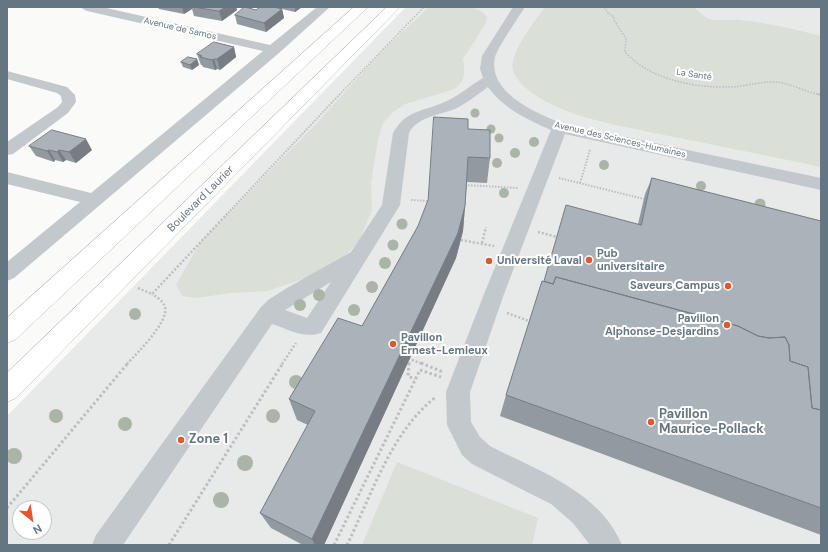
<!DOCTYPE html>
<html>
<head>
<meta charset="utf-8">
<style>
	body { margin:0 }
	#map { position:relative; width:828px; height:552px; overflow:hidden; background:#fafaf8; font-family:"DM Sans",sans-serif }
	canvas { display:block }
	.frame { position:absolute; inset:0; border:8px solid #657683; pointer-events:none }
	.north { position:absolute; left:12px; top:500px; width:40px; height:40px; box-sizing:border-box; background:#fff; border:1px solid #c1c8cd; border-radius:50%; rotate:150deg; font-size:11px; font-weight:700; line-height:16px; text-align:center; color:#657683 }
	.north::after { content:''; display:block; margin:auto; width:14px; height:18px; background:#e4572e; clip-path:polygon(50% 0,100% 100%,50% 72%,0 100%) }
</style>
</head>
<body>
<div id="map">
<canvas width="828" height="552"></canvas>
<div class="frame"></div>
<div class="north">N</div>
</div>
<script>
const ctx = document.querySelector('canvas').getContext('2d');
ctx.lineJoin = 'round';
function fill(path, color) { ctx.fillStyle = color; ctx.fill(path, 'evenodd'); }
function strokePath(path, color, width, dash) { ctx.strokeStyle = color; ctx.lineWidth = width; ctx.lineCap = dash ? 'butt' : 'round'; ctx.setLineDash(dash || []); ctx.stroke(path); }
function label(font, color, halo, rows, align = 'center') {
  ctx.font = font + ' "DM Sans",sans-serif'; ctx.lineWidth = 4; ctx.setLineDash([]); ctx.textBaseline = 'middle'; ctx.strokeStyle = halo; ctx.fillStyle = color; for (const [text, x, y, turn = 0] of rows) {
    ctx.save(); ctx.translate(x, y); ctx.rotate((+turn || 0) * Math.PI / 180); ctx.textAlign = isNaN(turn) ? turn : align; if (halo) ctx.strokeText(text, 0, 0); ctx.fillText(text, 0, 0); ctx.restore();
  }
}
fill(new Path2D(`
	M406,7H821V545H7V416ZM20,508H44V532H20Z`), '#e8e9e9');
fill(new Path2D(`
	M429,7C446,7 476,1 487,17L486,23L463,59C465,72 466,83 452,90L405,104L393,112L383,123L378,140L371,183L372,210L359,241L347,254L334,265L308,277L268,291L231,293L196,298L182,296L176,285L201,241L317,123L380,53Z
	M545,7H693C698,10 701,14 705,17C715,23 728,19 739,20C767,23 794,29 821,36V167C769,156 716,145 664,135C632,128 598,123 567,111C551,105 518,89 513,70C509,53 535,21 545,7Z
	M397,462L538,518L532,545H362Z`), '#dadfd7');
const major = new Path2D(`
	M354,7H368L15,340L7,343V318Z
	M387,7H400L16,398L7,402V373Z`);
strokePath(major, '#b5babe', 1);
strokePath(new Path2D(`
	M604,7L609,14L614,17V20L626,39L625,52C649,79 694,88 729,87C745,87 761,81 777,82C792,84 806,92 821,95
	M339,95L424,7`), '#bbbfc2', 1.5, [1.5, 1.5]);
strokePath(new Path2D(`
	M818,94L821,95
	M559,178L644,199
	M580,183L590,150
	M465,185L518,188
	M411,200L429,201
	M226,215L340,94`), '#bbbfc2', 2, [1.5, 1.5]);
strokePath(new Path2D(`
	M538,232L557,237
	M461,240L494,246
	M482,243L486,227
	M138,288L152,294L227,214
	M507,313L529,321
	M127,364C137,353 169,322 165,307C163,301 157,297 152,294
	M282,364L296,343
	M409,364V359L423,364`), '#bbbfc2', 2.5, [2, 2]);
strokePath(new Path2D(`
	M409,363L408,376L415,379
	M421,363L443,372
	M7,508L128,363
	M169,545L283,363
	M334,545L420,370L441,377
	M347,545C371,496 392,430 436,397`), '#bbbfc2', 3, [2.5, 2.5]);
fill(new Path2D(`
	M81,7H102L270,45L317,7H330L279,53L14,278L7,281V262L80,202L7,184V172L91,193L263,51L87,11L83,9Z
	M513,7H525C518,18 498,47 495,57C487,93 538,114 564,124L821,178V190L565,134L504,294L470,392L471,422L480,437L490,446C538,471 600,491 622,545H590L573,523L551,504L472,464L462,455L447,425L446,392L484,294L551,130C528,120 503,108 488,87C478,94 468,102 457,108C441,115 418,116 409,133L400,205L321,333C304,339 288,329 272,324L123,545H92L96,535L261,307L268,300L287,288L351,252L382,205L393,133C407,108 426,112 449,100C461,94 471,85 483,78L480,69L482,56ZM331,282L307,318L285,310Z
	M7,71L67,87L75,95L76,102L68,113L13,154L7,155V142L58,107L62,102L61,96L57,93L7,79Z`), '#c3c8cc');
fill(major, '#fff');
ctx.fillStyle = '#aab4a7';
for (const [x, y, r] of [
	[475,113,4.5],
	[491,129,4.5],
	[499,138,4.5],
	[534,142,5],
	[515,153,5],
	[497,163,5],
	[604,165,5],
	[701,186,5],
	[504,193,5],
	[760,204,5.5],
	[402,224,5.5],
	[393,245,5.5],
	[385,263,6],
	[372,287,6],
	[319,295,6],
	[300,305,6],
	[354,310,6],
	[135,314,6],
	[296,382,7],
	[56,416,7],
	[273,416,7],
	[125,424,7],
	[14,456,8],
	[245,463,8],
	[221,500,8]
]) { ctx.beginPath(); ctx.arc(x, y, r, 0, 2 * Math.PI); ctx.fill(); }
fill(new Path2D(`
	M158,7H236L237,10L222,21L194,16L192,9L184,14L159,9Z
	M278,7H302L295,12L282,9L284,18L266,32L237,24L235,15L278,8Z
	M234,47L236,57L220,70L217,69L215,70L203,67L202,65H201L197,54Z
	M197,59L199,65L192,70L183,67L181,62Z
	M468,129L490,158L487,183L467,182L463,231L456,258L324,545H303L271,528L260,513L308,425L297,420L289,399L362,326L418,226Z
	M29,146L92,150L76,163L66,160L63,162L55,160L54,162L36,156Z
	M652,178L821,221V535L500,416L506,395L544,281L638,224L645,194Z`), '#929a9f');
fill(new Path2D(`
	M182,7H191L192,9L184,14Z
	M226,7H236L237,10L222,21L219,11Z
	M295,7H302L295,12Z
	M282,9L284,18L266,32L264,23Z
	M234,47L236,57L220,70L217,59Z
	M197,59L199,65L192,70L190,65Z
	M214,59L217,69L215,70L212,60Z
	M86,139L92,150L76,163L69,152Z
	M49,150L55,160L54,162L47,151Z
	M59,150L66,160L63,162L57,152Z
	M465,206L463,231L456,258L324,545H315L312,539Z`), '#777d82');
const building = new Path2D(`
	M194,7H226L219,11Z
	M245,7L256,10L260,7H274L282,9L264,23L235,15Z
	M214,42L234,47L217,59H214L212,60L200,57L202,56L197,54Z
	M188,57L197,59L190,65L181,62Z
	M434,117L468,119V129L490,130V158L468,157L465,206L458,233L312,539L260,513L315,411L289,399L338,318L362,326L418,226L428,200Z
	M52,130L86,139L69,152L59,150L57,152L49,150L47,151L29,146Z
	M652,178L821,221V410L812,408L808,367L790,361L789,345L785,337L769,338L758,336L738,326L556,277L553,284L544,281L566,205L641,225Z
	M556,277L738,326L758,336L769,338L785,337L789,345L790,361L808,367L812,408L821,410V508L506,395L542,281L553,284Z`);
fill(building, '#aab3b9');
strokePath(building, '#777d82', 1);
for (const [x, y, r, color] of [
	[589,260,4,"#e4572e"],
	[489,261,4,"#e4572e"],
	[728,286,4,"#e4572e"],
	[727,325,4,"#e4572e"],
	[393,344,4,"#e4572e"],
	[651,422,4,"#e4572e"],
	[181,440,4,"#e4572e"]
]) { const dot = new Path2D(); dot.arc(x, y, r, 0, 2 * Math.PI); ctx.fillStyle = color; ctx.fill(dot); strokePath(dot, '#fff', 1.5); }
label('9px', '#657683', '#fff', [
	["Avenue de Samos",180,29,13],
	["La Santé",694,75,9],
	["Avenue des Sciences-Humaines",620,140,13]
]);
label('11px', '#657683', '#fff', [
	["Boulevard Laurier",201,199,-45]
]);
label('bold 11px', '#657683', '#fff', [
	["Pub",597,254],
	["universitaire",597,267],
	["Université Laval",497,261],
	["Saveurs Campus",720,286,"right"],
	["Pavillon",719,319,"right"],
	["Alphonse-Desjardins",719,332,"right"],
	["Pavillon",401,338],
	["Ernest-Lemieux",401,351]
], 'left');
label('bold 13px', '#657683', '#fff', [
	["Pavillon",659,415],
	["Maurice-Pollack",659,430],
	["Zone 1",189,440]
], 'left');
</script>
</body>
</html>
